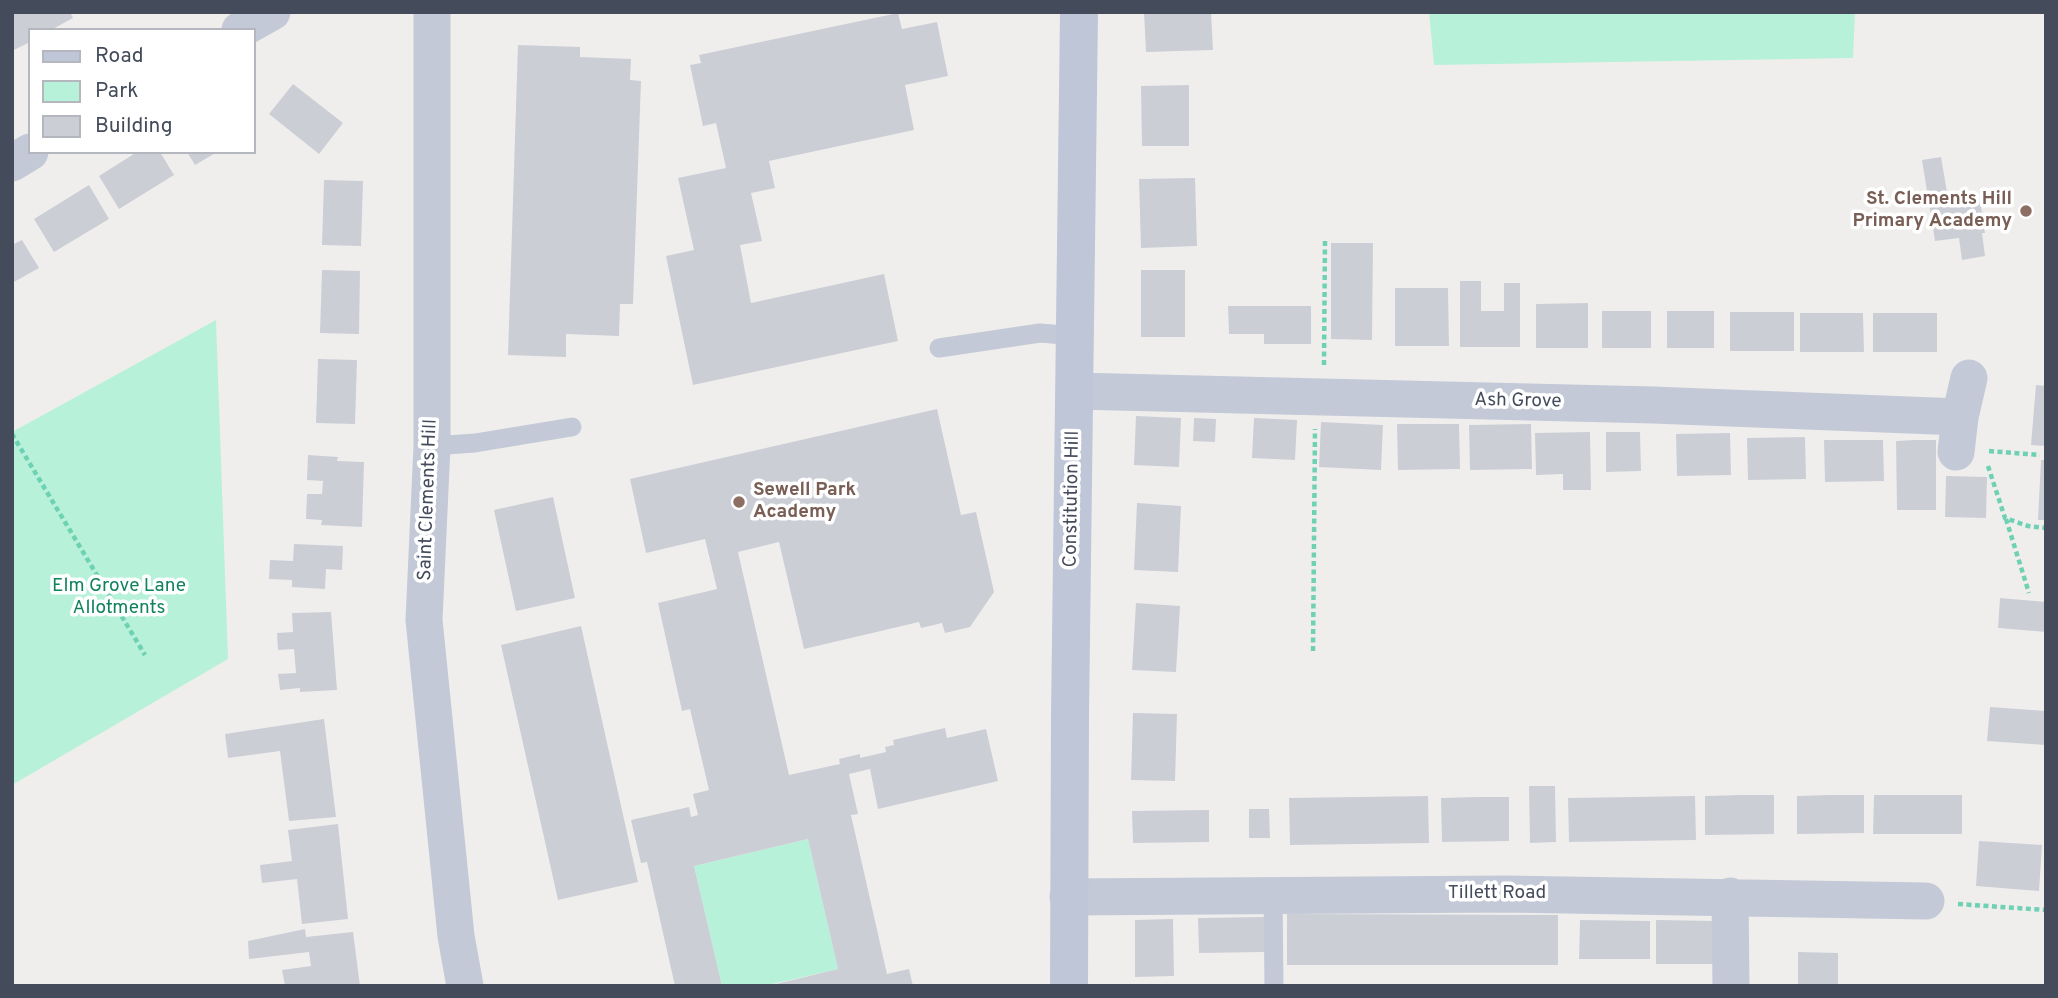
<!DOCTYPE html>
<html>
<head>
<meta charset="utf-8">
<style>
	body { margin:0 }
	#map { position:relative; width:2058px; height:998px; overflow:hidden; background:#f0eeed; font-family:Overpass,sans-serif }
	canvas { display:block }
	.frame { position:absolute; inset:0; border:14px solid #444c5c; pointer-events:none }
	.legend { position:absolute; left:28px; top:28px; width:228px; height:126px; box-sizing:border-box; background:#fff; border:2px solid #b4b7be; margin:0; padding:9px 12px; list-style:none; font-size:21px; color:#444c5c }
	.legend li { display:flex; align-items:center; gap:14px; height:35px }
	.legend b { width:35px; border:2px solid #b4b7be }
</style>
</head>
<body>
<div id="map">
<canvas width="2058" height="998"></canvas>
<div class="frame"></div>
<ul class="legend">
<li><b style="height:9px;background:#bec6d8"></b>Road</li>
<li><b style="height:19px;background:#b8f1d9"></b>Park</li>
<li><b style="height:19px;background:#ccced6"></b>Building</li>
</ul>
</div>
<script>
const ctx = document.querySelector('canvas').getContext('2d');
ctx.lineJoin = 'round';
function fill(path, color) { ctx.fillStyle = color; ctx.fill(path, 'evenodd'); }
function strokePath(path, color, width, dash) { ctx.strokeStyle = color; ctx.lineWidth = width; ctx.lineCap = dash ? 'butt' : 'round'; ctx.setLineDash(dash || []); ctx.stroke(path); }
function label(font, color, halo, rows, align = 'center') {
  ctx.font = font + ' Overpass,sans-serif'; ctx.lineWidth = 7; ctx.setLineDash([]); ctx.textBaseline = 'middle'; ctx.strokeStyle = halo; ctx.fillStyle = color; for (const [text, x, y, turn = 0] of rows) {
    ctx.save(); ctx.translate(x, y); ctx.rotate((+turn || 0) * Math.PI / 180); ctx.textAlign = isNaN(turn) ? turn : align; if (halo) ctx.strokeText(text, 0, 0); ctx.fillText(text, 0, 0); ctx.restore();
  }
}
fill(new Path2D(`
	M1429,12H1855L1853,58L1434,65Z
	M216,320L228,659L12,785V432Z
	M808,839L838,969L764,986H722L694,866Z`), '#b8f1d9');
fill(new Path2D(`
	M12,12H70L73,18L51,30H30V42L12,51Z
	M1144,12H1211L1213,50L1146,52Z
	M898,13L902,29L937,22L948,76L905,85L914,130L769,161L775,188L751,193L762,241L740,245L751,303L884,274L898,341L693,385L666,256L694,250L678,178L726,168L716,123L703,126L690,65L701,63L699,55Z
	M518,45L580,47V57L631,59L630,80L641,81L633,304H620L619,336L566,334V357L508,355Z
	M293,84L343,123L319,154L269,114Z
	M1189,85V146H1142L1141,86Z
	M137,152H160L174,175L119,209L99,176Z
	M187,152H217L195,165Z
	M1941,157L1949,204L1980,200L1985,233H1982L1985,256L1962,260L1959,238L1935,241L1922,160Z
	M1195,178L1197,246L1141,248L1139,179Z
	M324,180L363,181L361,246L322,245Z
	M89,185L109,219L54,252L34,219Z
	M22,240L39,268L12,283V245Z
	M1331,243H1373L1372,340L1331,339Z
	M322,270L360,271L359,334L320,333Z
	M1141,270H1185V337H1141Z
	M1460,281H1481V311H1504V283H1520V347H1460Z
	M1395,288H1448L1449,346H1395Z
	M1588,303V348H1536V304Z
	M1228,306H1311V344H1264V334H1229Z
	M1602,311H1651V348H1602Z
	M1667,311H1714V348H1667Z
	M1730,312H1794V351H1730Z
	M1800,313H1863L1864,352H1800Z
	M1873,313H1937V352H1873Z
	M318,359L357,360L355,424L316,423Z
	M2036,385L2046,386V446L2031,445Z
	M937,409L961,515L976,512L994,592L970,627L945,633L942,623L921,628L919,622L804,649L779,542L738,552L789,775L840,764L839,759L860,754V758L886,752L885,747L894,745L893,740L945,728L947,738L986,729L998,781L878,809L870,769L849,774L858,814L851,815L887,974L909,969L913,986H768L838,969L808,839L694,866L722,986H675L647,862L641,863L631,820L689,807L691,817L698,815L693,794L709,790L690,709L682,711L658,603L717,589L705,539L646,553L630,479Z
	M1136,416L1181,418L1179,467L1134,465Z
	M1194,418L1216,419L1215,442L1193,441Z
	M1254,418L1297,420L1295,460L1252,458Z
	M1321,422L1383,425L1381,470L1319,467Z
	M1397,424H1459L1460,469L1398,470Z
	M1531,424L1532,469L1470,470L1469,425Z
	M1590,432L1591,490H1563V474L1536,475L1535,433Z
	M1606,432H1640L1641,471L1606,472Z
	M1730,433L1731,475L1677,476L1676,434Z
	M1805,437L1806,479L1748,480L1747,438Z
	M1824,440H1883L1884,481L1825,482Z
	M1915,440H1936V510H1897L1896,441Z
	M308,455L338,457L337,461L364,462L362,527L321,525L322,520L306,519L307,494H322L323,481L307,480Z
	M2041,460H2046V520H2038Z
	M1946,476L1987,477L1986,518L1945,517Z
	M553,497L575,598L516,611L494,510Z
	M1137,503L1181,506L1178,572L1134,570Z
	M294,544L343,546L342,570L326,569L325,589L292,587V580L269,579L270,560L293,561Z
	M2000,598L2046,602V632L1998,628Z
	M1136,603L1180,606L1176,672L1132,670Z
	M331,612L337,690L300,692V688L280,690L278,674L296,673L294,649L278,650L277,633L293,632L292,613Z
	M581,626L638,882L558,900L501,645Z
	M1990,707L2046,711V745L1987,741Z
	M1133,713L1177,714L1175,781L1131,780Z
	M324,719L336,817L289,821L280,751L228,758L225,734Z
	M1529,786H1555L1556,842L1530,843Z
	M1740,795H1774V834L1705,835V796Z
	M1830,795H1864V833L1797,834V796Z
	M1874,795H1962V834H1873Z
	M1428,796L1429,843L1290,845L1289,798Z
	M1695,796L1696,840L1569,842L1568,798Z
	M1476,797H1509V841L1442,842L1441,798Z
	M1249,809H1269L1270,838H1249Z
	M1209,810V842L1133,843L1132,811Z
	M338,824L348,919L302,924L297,879L262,883L260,865L292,861L288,830Z
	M1979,841L2042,845L2039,891L1976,886Z
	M1287,914L1558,915V965H1287Z
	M1264,917L1265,952L1199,953L1198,918Z
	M1173,919L1174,976L1135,977V920Z
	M1580,920L1650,921V959H1579Z
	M1656,920L1716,921L1715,964H1656Z
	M305,929L306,937L353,932L360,986H285L282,970L311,966L309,952L249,959L248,941Z
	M1798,952L1838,953V986H1798Z`), '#ccced6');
strokePath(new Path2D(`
	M1324,365L1325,240
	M12,434L145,655
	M1989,451L2040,455
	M1988,466L2005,518L2028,526L2046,528
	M2006,519L2029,593
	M1313,651L1315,429
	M1958,904L2046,910`), '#6ed1b3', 4.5, [5, 3.5]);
strokePath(new Path2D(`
	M939,348L1040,333L1076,336
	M432,446L475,443L572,427
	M1273,894L1274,986`), '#c3c9d6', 19);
strokePath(new Path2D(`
	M432,12V446L424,620L456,936L465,986
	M240,30L272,12
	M12,163L30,152
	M1075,391L1653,405L1960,417
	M1956,452L1960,417L1969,378
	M1730,896L1731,986
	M1068,897L1506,894L1926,901`), '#c3c9d6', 37);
strokePath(new Path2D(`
	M1069,986L1070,715L1079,12`), '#bec6d8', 38);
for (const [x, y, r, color] of [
	[2026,211,7,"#8d6e63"],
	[739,502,7,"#8d6e63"]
]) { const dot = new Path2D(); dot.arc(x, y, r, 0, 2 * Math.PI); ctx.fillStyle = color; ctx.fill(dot); strokePath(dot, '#fff', 2.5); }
label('bold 19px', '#785e54', '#fff', [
	["St. Clements Hill",2012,200],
	["Primary Academy",2012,222],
	["Sewell Park",753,491,"left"],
	["Academy",753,513,"left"]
], 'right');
label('19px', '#444c5c', '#fff', [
	["Ash Grove",1518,402,1],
	["Constitution Hill",1073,499,-89],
	["Saint Clements Hill",429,500,-88],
	["Tillett Road",1497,894]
]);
label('19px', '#11825e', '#fff', [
	["Elm Grove Lane",119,587],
	["Allotments",119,609]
]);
</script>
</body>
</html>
